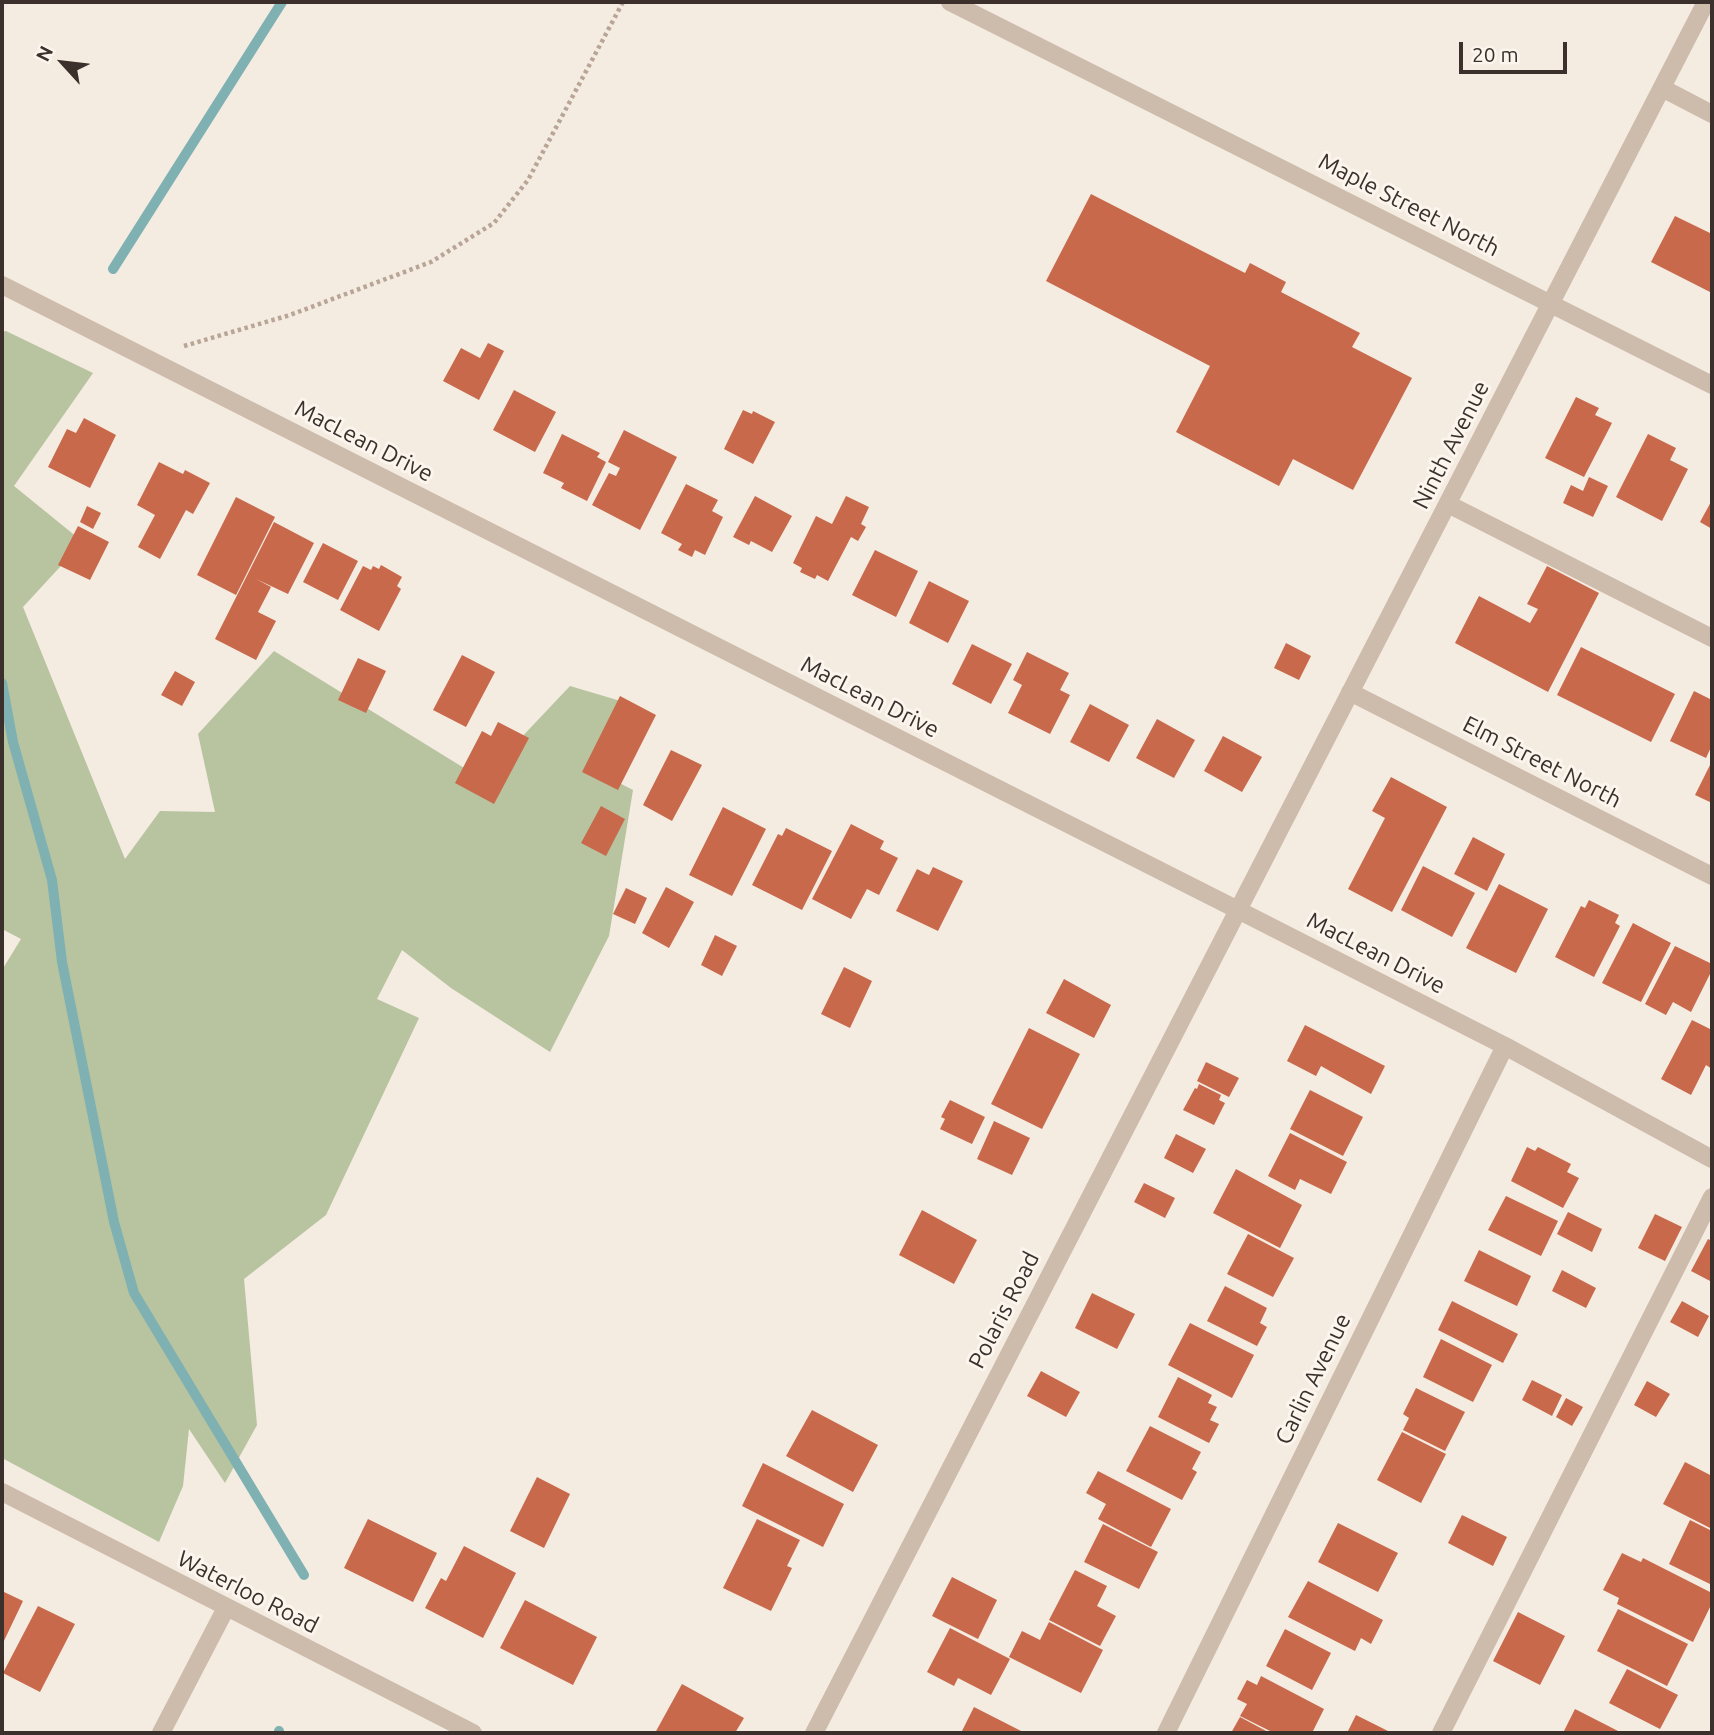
<!DOCTYPE html>
<html>
<head>
<meta charset="utf-8">
<style>
	body { margin:0 }
	#map { position:relative; width:1714px; height:1735px; overflow:hidden; background:#f4ebe1; font-family:Ubuntu,sans-serif }
	canvas { display:block }
	.frame { position:absolute; inset:0; border:4px solid #3b302b; pointer-events:none }
	.north { position:absolute; left:28px; top:28px; width:70px; height:70px; -webkit-text-stroke:5px #fbf5ee; paint-order:stroke; rotate:297deg; font-size:19px; font-weight:700; line-height:28px; text-align:center; color:#3b302b }
	.north::after { content:''; display:block; margin:auto; width:24px; height:32px; background:#3b302b; clip-path:polygon(50% 0,100% 100%,50% 72%,0 100%) }
	.scale { position:absolute; left:1459px; top:42px; width:108px; height:32px; box-sizing:border-box; border:4px solid #3b302b; border-top:0; padding-left:9px; font-size:21px; line-height:24px; white-space:nowrap; color:#3b302b; -webkit-text-stroke:5px #fbf5ee; paint-order:stroke }
</style>
</head>
<body>
<div id="map">
<canvas width="1714" height="1735"></canvas>
<div class="frame"></div>
<div class="north">N</div>
<div class="scale">20 m</div>
</div>
<script>
const ctx = document.querySelector('canvas').getContext('2d');
ctx.lineJoin = 'round';
function fill(path, color) { ctx.fillStyle = color; ctx.fill(path, 'evenodd'); }
function strokePath(path, color, width, dash) { ctx.strokeStyle = color; ctx.lineWidth = width; ctx.lineCap = dash ? 'butt' : 'round'; ctx.setLineDash(dash || []); ctx.stroke(path); }
function label(font, color, halo, rows, align = 'center') {
  ctx.font = font + ' Ubuntu,sans-serif'; ctx.lineWidth = 6; ctx.setLineDash([]); ctx.textBaseline = 'middle'; ctx.strokeStyle = halo; ctx.fillStyle = color; for (const [text, x, y, turn = 0] of rows) {
    ctx.save(); ctx.translate(x, y); ctx.rotate((+turn || 0) * Math.PI / 180); ctx.textAlign = isNaN(turn) ? turn : align; if (halo) ctx.strokeText(text, 0, 0); ctx.fillText(text, 0, 0); ctx.restore();
  }
}
fill(new Path2D(`
	M6,331L93,373L14,486L83,542L23,607L125,859L160,811L215,812L198,734L274,651L482,779L570,686L624,702L588,767L633,790L609,936L550,1052L451,988L402,950L377,999L419,1018L326,1215L244,1279L257,1425L225,1483L189,1429L183,1486L159,1542L2,1458V970L21,939L2,929V332Z`), '#b8c4a0');
strokePath(new Path2D(`
	M113,269L282,2
	M2,683L13,742L52,880L62,962L114,1222L134,1293L304,1575
	M279,1731V1733`), '#7fb0b2', 10);
fill(new Path2D(`
	M1091,194L1245,273L1250,263L1286,282L1281,292L1360,333L1352,347L1412,378L1353,490L1293,459L1279,486L1176,432L1210,366L1046,281Z
	M1675,216L1712,234V293L1651,262Z
	M488,343L504,351L479,400L443,381L461,348L480,358Z
	M514,390L556,412L535,452L493,430Z
	M1576,397L1599,408L1595,415L1612,423L1584,477L1545,458Z
	M743,410L752,414L753,411L775,422L753,464L724,449Z
	M84,418L116,435L90,488L48,467L67,429L76,433Z
	M624,430L677,457L640,530L592,505L609,473L616,476L620,468L608,462Z
	M562,434L600,453L597,457L606,462L587,501L561,488L564,483L543,473Z
	M1648,434L1676,448L1670,460L1688,469L1662,521L1616,497Z
	M159,462L183,474L185,470L210,483L193,514L186,510L160,559L138,547L155,515L137,505Z
	M1589,477L1608,486L1593,517L1563,503L1571,485L1583,491Z
	M686,484L718,500L712,511L723,517L705,555L695,550L692,557L678,550L682,544L661,533Z
	M755,496L792,516L772,552L751,541L749,545L733,537Z
	M846,496L869,507L861,524L866,527L858,541L851,537L828,581L817,575L815,579L800,572L802,568L793,563L816,516L832,524Z
	M236,497L275,517L236,595L197,575Z
	M1712,500V529L1700,522Z
	M87,506L101,513L93,529L80,522Z
	M274,522L314,543L288,594L256,579L271,587L258,612L276,621L256,660L215,639Z
	M78,526L109,542L90,580L58,565Z
	M323,543L358,561L338,600L303,582Z
	M875,550L918,571L896,617L852,595Z
	M381,565L402,577L397,586L401,589L379,631L340,610L363,566L371,570L373,566L379,569Z
	M1547,566L1599,593L1548,692L1455,643L1479,596L1530,623L1538,609L1527,604Z
	M929,581L969,601L948,643L909,623Z
	M1286,643L1311,656L1299,680L1274,668Z
	M972,644L1012,664L991,704L952,684Z
	M1581,647L1675,694L1651,742L1557,695Z
	M1027,652L1069,673L1060,690L1070,695L1050,734L1008,713L1022,685L1013,680Z
	M462,655L495,672L466,727L433,710Z
	M358,658L386,671L366,713L338,700Z
	M175,671L195,682L182,706L161,695Z
	M1694,691L1712,700V745L1706,758L1670,741Z
	M620,696L656,715L618,790L582,772Z
	M1090,704L1129,725L1109,762L1070,742Z
	M1157,719L1195,740L1174,778L1136,758Z
	M498,722L529,738L494,804L455,783L482,731L491,736Z
	M1223,736L1262,757L1242,792L1204,771Z
	M671,750L702,765L672,821L643,805Z
	M1712,761V803L1695,795Z
	M1391,777L1447,807L1392,912L1348,889L1385,818L1372,811Z
	M601,806L625,819L606,856L581,843Z
	M723,807L766,829L732,896L689,875Z
	M851,824L884,841L880,849L898,858L879,895L867,889L851,919L812,899Z
	M786,828L832,851L802,910L752,885L778,834L782,836Z
	M1473,837L1505,854L1487,891L1454,874Z
	M1423,866L1475,893L1452,937L1401,910Z
	M933,867L963,881L938,931L896,911L917,869L929,875Z
	M1499,884L1548,909L1516,973L1466,948Z
	M666,887L694,902L669,948L642,933Z
	M626,888L647,898L635,924L613,914Z
	M1589,900L1619,915L1615,923L1620,926L1594,977L1555,957L1581,906L1585,908Z
	M1633,923L1671,943L1641,1002L1602,983Z
	M715,935L737,946L722,976L701,965Z
	M1675,946L1712,964V970L1691,1012L1673,1002L1666,1015L1645,1004Z
	M844,967L872,981L850,1028L821,1014Z
	M1064,979L1111,1005L1094,1038L1046,1013Z
	M1692,1020L1712,1030V1069L1706,1065L1691,1095L1661,1079Z
	M1305,1025L1385,1066L1371,1094L1321,1066L1316,1076L1287,1061Z
	M1029,1028L1080,1054L1042,1129L991,1104Z
	M1206,1062L1239,1078L1229,1097L1197,1081Z
	M1199,1084L1221,1095L1219,1100L1225,1103L1214,1125L1183,1110L1195,1088L1197,1089Z
	M1310,1090L1363,1117L1343,1156L1290,1129Z
	M950,1100L985,1117L972,1144L940,1129L945,1119L941,1117Z
	M994,1121L1030,1138L1012,1175L977,1159Z
	M1290,1133L1347,1162L1331,1194L1300,1179L1295,1190L1268,1176Z
	M1176,1134L1206,1149L1193,1173L1164,1158Z
	M1527,1147L1535,1151L1538,1147L1571,1164L1567,1172L1579,1178L1563,1208L1511,1181Z
	M1236,1169L1302,1205L1280,1248L1213,1213Z
	M1144,1183L1175,1198L1165,1218L1134,1202Z
	M1506,1196L1558,1221L1541,1256L1488,1230Z
	M922,1210L977,1240L954,1284L899,1255Z
	M1568,1212L1602,1229L1592,1252L1557,1234Z
	M1655,1214L1682,1227L1665,1261L1638,1248Z
	M1248,1234L1294,1258L1273,1297L1227,1274Z
	M1708,1239L1712,1241V1282L1691,1271Z
	M1479,1250L1531,1276L1517,1306L1464,1281Z
	M1562,1270L1596,1288L1586,1308L1552,1291Z
	M1225,1286L1267,1308L1260,1323L1267,1327L1257,1346L1207,1321Z
	M1092,1293L1135,1314L1117,1349L1075,1328Z
	M1452,1301L1518,1334L1503,1363L1438,1330Z
	M1682,1301L1709,1316L1698,1337L1670,1322Z
	M1190,1323L1254,1355L1232,1398L1168,1365Z
	M1441,1339L1492,1365L1473,1402L1423,1377Z
	M1041,1371L1080,1392L1066,1417L1027,1396Z
	M1178,1377L1212,1395L1208,1403L1217,1407L1210,1420L1219,1424L1209,1443L1158,1417Z
	M1532,1380L1562,1395L1552,1416L1522,1400Z
	M1647,1381L1670,1394L1656,1417L1634,1405Z
	M1416,1388L1465,1412L1445,1451L1403,1430L1409,1418L1403,1414Z
	M1566,1398L1583,1407L1572,1426L1556,1417Z
	M812,1410L878,1445L853,1492L786,1456Z
	M1150,1426L1201,1452L1192,1469L1197,1472L1182,1500L1126,1471Z
	M1402,1432L1446,1454L1421,1503L1377,1480Z
	M1685,1462L1712,1476V1529L1663,1504Z
	M763,1463L844,1504L823,1547L742,1506Z
	M1098,1471L1171,1509L1151,1547L1098,1519L1106,1504L1086,1493Z
	M537,1477L570,1494L544,1548L510,1531Z
	M1462,1515L1507,1537L1493,1566L1448,1543Z
	M368,1519L437,1553L413,1602L344,1568Z
	M757,1519L800,1540L787,1566L792,1568L771,1611L723,1588Z
	M1690,1520L1712,1531V1585L1669,1564Z
	M1338,1523L1398,1553L1378,1592L1318,1562Z
	M1103,1524L1158,1552L1139,1589L1084,1562Z
	M464,1546L516,1573L483,1638L425,1608L441,1578L446,1581Z
	M1622,1553L1641,1562L1643,1558L1712,1593V1603L1693,1642L1617,1604L1619,1598L1603,1590Z
	M1075,1570L1107,1586L1097,1606L1116,1616L1100,1646L1049,1620Z
	M952,1577L997,1600L978,1639L932,1616Z
	M1308,1581L1383,1620L1371,1644L1361,1638L1355,1651L1288,1617Z
	M2,1591L23,1601L2,1645Z
	M525,1600L597,1637L573,1685L500,1648Z
	M38,1606L75,1624L40,1692L3,1673Z
	M1618,1609L1688,1644L1667,1686L1597,1651Z
	M1518,1612L1565,1636L1540,1685L1493,1661Z
	M1049,1622L1103,1650L1081,1693L1009,1657L1022,1631L1040,1640Z
	M950,1628L1010,1659L991,1695L958,1678L954,1686L927,1672Z
	M1285,1629L1331,1653L1312,1690L1266,1666Z
	M1627,1669L1678,1695L1660,1729L1609,1703Z
	M1261,1676L1324,1709L1312,1733H1274L1240,1716L1247,1704L1237,1699L1247,1680L1257,1685Z
	M682,1684L744,1718L735,1733H655Z
	M974,1707L1025,1733H961Z
	M1575,1709L1622,1733H1563Z
	M1356,1715L1392,1733H1347Z
	M1240,1717L1270,1733H1231Z`), '#c8694b');
strokePath(new Path2D(`
	M184,346L290,315L431,262L494,223L528,180L623,2`), '#b9a596', 4.5, [3.5, 3.5]);
strokePath(new Path2D(`
	M950,2L1712,385
	M1662,88L1712,114
	M2,285L1238,910L1505,1046L1712,1159
	M1448,504L1712,638
	M1350,692L1712,876
	M2,1492L473,1733
	M161,1733L226,1608
	M814,1733L1706,2
	M1166,1733L1505,1046
	M1441,1733L1712,1197`), '#cdbbac', 18);
label('23px', '#3b302b', '#fbf5ee', [
	["Maple Street North",1409,205,27],
	["MacLean Drive",364,441,27],
	["Ninth Avenue",1451,445,-63],
	["MacLean Drive",870,697,27],
	["Elm Street North",1542,762,27],
	["MacLean Drive",1376,953,27],
	["Polaris Road",1004,1310,-63],
	["Carlin Avenue",1313,1379,-64],
	["Waterloo Road",248,1592,27]
]);
</script>
</body>
</html>
